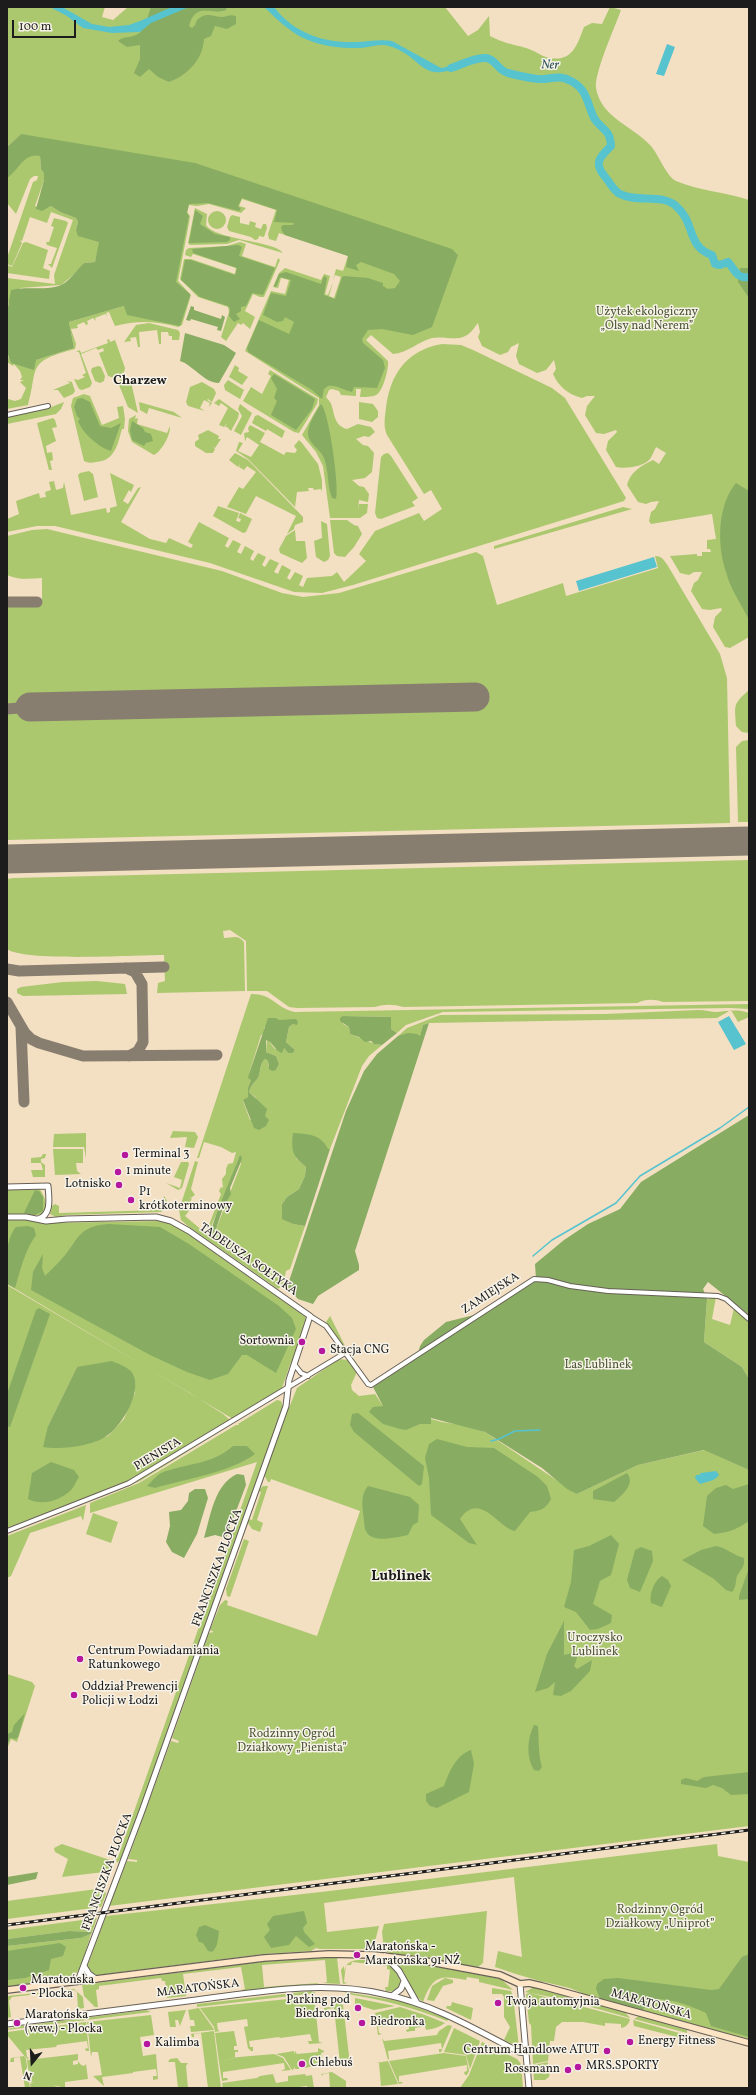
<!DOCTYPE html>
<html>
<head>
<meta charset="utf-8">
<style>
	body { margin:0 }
	#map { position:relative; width:756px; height:2095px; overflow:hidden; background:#f3dfc2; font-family:Vollkorn,serif }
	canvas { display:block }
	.frame { position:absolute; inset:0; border:8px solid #1c1c1c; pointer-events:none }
	.north { position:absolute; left:12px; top:2043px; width:40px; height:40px; -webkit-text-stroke:3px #f7f3e8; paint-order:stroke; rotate:198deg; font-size:11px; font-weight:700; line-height:16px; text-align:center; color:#1c1c1c }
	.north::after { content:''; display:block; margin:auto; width:14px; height:18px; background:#1c1c1c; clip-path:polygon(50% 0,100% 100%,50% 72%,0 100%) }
	.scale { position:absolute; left:12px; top:20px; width:64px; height:18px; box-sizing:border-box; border:2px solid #1c1c1c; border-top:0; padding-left:5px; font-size:12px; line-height:14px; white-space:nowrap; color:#1c1c1c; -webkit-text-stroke:3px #f7f3e8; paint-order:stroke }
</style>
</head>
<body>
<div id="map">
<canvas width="756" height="2095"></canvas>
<div class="frame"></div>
<div class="north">N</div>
<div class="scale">100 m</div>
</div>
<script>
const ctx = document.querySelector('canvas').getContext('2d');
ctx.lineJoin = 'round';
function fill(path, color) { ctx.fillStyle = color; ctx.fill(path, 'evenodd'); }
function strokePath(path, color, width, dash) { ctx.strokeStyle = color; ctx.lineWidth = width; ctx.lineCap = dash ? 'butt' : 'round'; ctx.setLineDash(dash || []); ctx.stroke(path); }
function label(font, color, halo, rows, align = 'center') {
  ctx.font = font + ' Vollkorn,serif'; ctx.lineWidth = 3; ctx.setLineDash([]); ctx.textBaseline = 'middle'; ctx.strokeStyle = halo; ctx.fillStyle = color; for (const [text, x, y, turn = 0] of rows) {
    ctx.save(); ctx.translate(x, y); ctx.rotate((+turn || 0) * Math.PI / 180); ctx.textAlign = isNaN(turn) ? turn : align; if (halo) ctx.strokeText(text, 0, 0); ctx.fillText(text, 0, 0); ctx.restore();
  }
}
fill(new Path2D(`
	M7,7H105L102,17L113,20L128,7H445L468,36L478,30L489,16L490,36C503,43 512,44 526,48C534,50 541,56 549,58C573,62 577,45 584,27L592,23L602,24L610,7L621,10C615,27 594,73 596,88C601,118 633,126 651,146C658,154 667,177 676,181C699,191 725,192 749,200V637L730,648L725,647L713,627L715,617L722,610L721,608L710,610L702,609L691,591L694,583L698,580L702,572H694L689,575L680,573L670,556L697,554V556H702V552H711L710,549H707V540L716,539L712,514L651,524L649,521L651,512L655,509L659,501L651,502L646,504L638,502L627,485C630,472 641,466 653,460L659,464L666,453L656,447C654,451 652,456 650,459C643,467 625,469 616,467L606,450L608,441L617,432L616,430L604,434L596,433L585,415L587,406L595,396H587L582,398C569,395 558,386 553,374L556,369L554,360L546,370L537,373L519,364L516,356L519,343L511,347L508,352L500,355L482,346L478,337L480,332L478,323C473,329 471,334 463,337C456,340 442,336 432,338C418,342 407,353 393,354L371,335L366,340L388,361C389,368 383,392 376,395C372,397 364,397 360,397L361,389H356V396L341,395L339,391L332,389L329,390L326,397C327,399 329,400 330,402C335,410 332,425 347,429L358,424L371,427L375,432L369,437L364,436L356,439L363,445L368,446L374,453L372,472L365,478L352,480L359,486L364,487L369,494L368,502L359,500L358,510L359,504H368L367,513L360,518H330L323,466L316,452L302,435L319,405V398L245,351L271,291L285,294L289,280L281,278L278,288L273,287L279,273L285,268L321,280L324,274L330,276L325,294L328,295L333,282L329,296L334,298L341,277L335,275L333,280L336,269L343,271L348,256L279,233L276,241L269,239L268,234L276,210L242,199L239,206L246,208L241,213L209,204L197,206L189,205L187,212L190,216L189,223L178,281L191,295L182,325L178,327C155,321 138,320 115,326L109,312L106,313L107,316L105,314L95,318L96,321L93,318L87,321L88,324L86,325L84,322L77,325L78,328L71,329L76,344L75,349C25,362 39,367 28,405L7,409L8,399L15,401L21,399L26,388L20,382L24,380H20L22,377L20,371L14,364L13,366L7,362V354L11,363L36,360L74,348L69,322L124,306L168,278L21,134L7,147Z
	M33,154L40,156L41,169L44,172V180L35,206L45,209L51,206L60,212L76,218L78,222L76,230L100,242L95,262L84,263L72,276L61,285L20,288L7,305V278L55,284L54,275L73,220L51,212L47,223L30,217L22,241L20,240L22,243L12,266L7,264V258L33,182L37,180L38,176H34L30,179L16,214L7,203V178L26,157Z
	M195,208L207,214L206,225C215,240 276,241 283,253L239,240L227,244L190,245L188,243Z
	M208 220a9 9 0 1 1 18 0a9 9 0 1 1-18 0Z
	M232,215L240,217V223L249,225L250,221L256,223L255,227L261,229L263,224H266L267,228L264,237L259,236L258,239L255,240L251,237L229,231L227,227L230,217Z
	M54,218L66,221L68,223L52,268L48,264H51L57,248L47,245L46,242H49L54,227L51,226Z
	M26,242L48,250L43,268L50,271L49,279L7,273V265L12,267L23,243Z
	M240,242L246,244L242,256L275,267L278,258L280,260L264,297H260L253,294L245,311L255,317L250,329L243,323L241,325L238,323L226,341L221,337L229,312L228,307L198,297L180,279L184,259H191L235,274L236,268L193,254L191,257L185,255L186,250L189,248L227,246Z
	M149,323L178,330L180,333L179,340H172V336H169L168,332H161V344H159L157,330L139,332L140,347H138L136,337L130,338L131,341L124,342L136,325Z
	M114,337L125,368L124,372L114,378L108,376L99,353L104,351L103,348L98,350L96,348L81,354L92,383L90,387L82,390L79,389L74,379L78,380L85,377L82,375L86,373L79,352H76L80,350L81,353L108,343L107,340L109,339L110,342L115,340Z
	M442,344L461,345L473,350L552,388L565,398L626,498L624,501L353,585L322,593L294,592L210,563L55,526H37L7,532V519L19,514L16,501L39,493L40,498L46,497L45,492L51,490L49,482L54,481L56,490L63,488L64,482L71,515L106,508L107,513L110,512V508L117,506L110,473L134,485L131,492L129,490L123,501L128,504L138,488L141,487L121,522L150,539L166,543L169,538L191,548L193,545L188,542L199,522L229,538L225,546L228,548L233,540L241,544L237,552L241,554L245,546L254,551L250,559L253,561L258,553L266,557L262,565L265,567L270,559L279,563L274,572L278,574L282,565L291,570L287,578L290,580L295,572L303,576L299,585L303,587L307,578L332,576L337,572L344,582L366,561L359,554L375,531L419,513L424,521L442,509L431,490L424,494L387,435C383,426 385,417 386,408C390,374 407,350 442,344Z
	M235,365L239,368L238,371L248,377L242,385L229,377Z
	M98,366L101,367L105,376L104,381L100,383L95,381L91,371L92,368Z
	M270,370L318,399L317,404L299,433L294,432L243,401L251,387L262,394L271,376L268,374Z
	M126,378L131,382L138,413L128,407L119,385L120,379Z
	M228,380L244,390L240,399L225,390L224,385Z
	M67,381L72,382L75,391L73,394L64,398L58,390H53L70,383Z
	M202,382L214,389L216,393L212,402L208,399L207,400L212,403L209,407L210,403L204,400L200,408L205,411L209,408L205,411L188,406L186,402L190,387Z
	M84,394L90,396L102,425L119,418L117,407L123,406L125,419L124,429H122C118,442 116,461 96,462C91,463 88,463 84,461L71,406L73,398Z
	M219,399L239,413L238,418L231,431L227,427H225L228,422L224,427L219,425L228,408L221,403L219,406L214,403Z
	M64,402L61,409L56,414L7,424V417L49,408Z
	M139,402L174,412L182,418L149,408L147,414L140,410Z
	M359,402L373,404L378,411V417L372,422L359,419Z
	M240,404L252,413L241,435L234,431L242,416L238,409Z
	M136,415L135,419L138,418L137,424L167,433L170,426C171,434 162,451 154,455L132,442L128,431L129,419Z
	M258,415L285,431L282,438L267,429L266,431L252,423L255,416Z
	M53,418L55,420L57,427L52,428L56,441L46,446L47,453L52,452L53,460L50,461L52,470H49L37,423Z
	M250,425L265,433L260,442L284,455L286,452L295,453L297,450L294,446L299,440L302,443L318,464L322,480V492L321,489L314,490L313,488H308L309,491L297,492L295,507L248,459L236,451L239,442L243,443L238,451L251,457L259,445L247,437L245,441L244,433L249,432L248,428Z
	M208,430L219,436L218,439H221L215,448L213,447L215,449L213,453H206L195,446V442L199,439L198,435Z
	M235,453L248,460L303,517V522L295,525L294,529L287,534L296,516L256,496L246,514L227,507L239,487L243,489L256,472L247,466L244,470L239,467L240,464L238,467L229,460Z
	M388,453L391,456L418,498L412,502L415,506L381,519L377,518L375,513L381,457L384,454Z
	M89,471L93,474L98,497L84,501L78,475L80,473Z
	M218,506L239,513L236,521L240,522L241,519L238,518L240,513L252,519L246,532L243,533L213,516Z
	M623,507L632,509L494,549V546Z
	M330,520H347L354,525L358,526L362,534L354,547L345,557L337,556L334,553Z
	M321,521L327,524L330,556L328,560L324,562L316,557L314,541L322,538Z
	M47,529L222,571L282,593L303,597L339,593L476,552L483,556L497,605L563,583L566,596L658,568L655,556C662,556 664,560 668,566L720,654L727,678L730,823L7,840V604H42V578C30,579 17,580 7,575V536L32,530Z
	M295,530L296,541H305L307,558L302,563L280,553L279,549L286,536Z
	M749,690V733L742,732L736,726C735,705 732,705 749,690Z
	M749,740V822H738L736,747L742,741Z
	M749,860V1001L663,1002C654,999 646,999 637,1003L403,1007C393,1004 385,1004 375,1007L297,1008L289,1007L267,991H247L246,941L230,930L223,931L224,938C233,938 237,934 244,942L245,991L157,993L158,983L165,981L164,955C137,955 23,962 7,949V879L13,878Z
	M97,981L125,984L127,994L23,996L17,993V989L21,987L63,982Z
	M251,994C274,994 275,1008 295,1012L749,1004V1009L730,1008L443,1012L406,1025L397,1033L391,1029V1017L343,1016V1024L349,1027L350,1034C362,1038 371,1044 382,1045L369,1056L362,1066L330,1149L296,1158L306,1167L305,1176L299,1189L287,1197L282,1204V1218L293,1224L305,1226L290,1269L286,1271L283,1285L278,1289L189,1227L181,1220L179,1210L195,1161L198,1162L191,1189L195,1195L189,1199L192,1198L189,1205L191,1208L185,1216L203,1231L207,1230L221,1194L219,1191L221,1187L223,1188L222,1179L226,1174V1169L228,1164L233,1163L236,1152L232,1153L221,1147L204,1142L199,1158H197ZM279,1020L293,1024L289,1027L286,1042L295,1050L293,1053H288L284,1048L275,1049L267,1039L266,1052L276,1056L279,1064L276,1070L268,1066V1061L265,1059C259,1064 261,1072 258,1078C254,1083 251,1085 249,1092L255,1097L265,1116L250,1120L243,1101L248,1097V1089L251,1080L249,1074L261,1035L264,1034V1028ZM239,1157L241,1164L215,1232L211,1230L212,1224L232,1179Z
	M698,1010C705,1010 711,1012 717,1012C728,1011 738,1009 749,1013V1017L738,1022L731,1010L717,1018L429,1023L423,1025L420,1037L398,1036L407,1028L440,1015L605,1014Z
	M173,1131L195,1132L198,1137L194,1148L185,1147L187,1137L170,1138Z
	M86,1133V1158L84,1147H53L54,1134Z
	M53,1149H83V1163H76L77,1171L81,1174L55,1175Z
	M43,1154H46L45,1158L41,1159V1162L45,1165V1177H33L31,1170H43L41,1163H31V1158L41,1157Z
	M181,1162H188L189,1164L182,1188L178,1190L166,1183L180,1188L182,1180L174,1177Z
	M39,1188C44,1196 50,1205 42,1215H7V1189Z
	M164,1196L167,1201L168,1206L161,1212L67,1215L56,1217L50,1214L52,1206L55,1204L59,1206V1213L160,1210Z
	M25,1219L46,1223L158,1221L175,1225L185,1232L306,1317L293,1362H291L282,1388L270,1397L233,1419L7,1284V1220Z
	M7,1285L190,1393L223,1414L230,1420L126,1482L7,1528ZM77,1367L133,1374L135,1393L124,1419L108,1436L82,1444L48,1426Z
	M716,1297L712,1319L730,1325L734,1308L749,1322V1379L742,1367L704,1342L707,1299Z
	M330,1316L348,1352L370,1382L346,1352L326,1322Z
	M339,1359L348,1360L357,1372L351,1385L352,1390L359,1396L375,1394L383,1406L442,1422L462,1425L485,1432L577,1494L638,1465L705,1450L749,1470V1826L109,1906L127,1861L137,1862V1860L128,1859L171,1741L178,1743L179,1741L172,1738L209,1633L214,1632L210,1630L220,1605L225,1600L228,1601L227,1605L317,1636L360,1511L271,1479L270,1482H268L264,1475L287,1408H289L297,1388Z
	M277,1400L281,1401L283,1407L139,1812L121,1859L117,1863L116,1859L118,1857L257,1462L90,1513V1503L139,1483L236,1425H239L238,1424Z
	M234,1423L140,1481L90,1502L136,1482Z
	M263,1486H268L257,1520L263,1523L260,1532L252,1529L248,1523V1519L252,1520L261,1492L258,1491Z
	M86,1505L83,1521L81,1516L30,1533L11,1576L7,1578V1536Z
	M93,1513L118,1522L111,1543L86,1534Z
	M244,1539L249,1541L230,1597L227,1596L226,1589Z
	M7,1674L32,1682L35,1686L17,1742L11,1739L7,1749Z
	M62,1844L113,1861L108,1871L104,1872L62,1877L68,1859L55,1852L54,1848Z
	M717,1844L718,1856L749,1862V2039L587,1996C573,1987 556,1985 540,1981C525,1977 510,1972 495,1967L498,1951L522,1957L514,1877L324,1903L327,1932L379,1926L373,1949H320L316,1948L311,1951L264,1954L97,1975L91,1973L87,1967L106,1916L321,1892Z
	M104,1888L106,1894L101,1907L7,1919V1901Z
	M487,1911L483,1963L478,1967L390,1953L384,1950L382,1932L384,1924Z
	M97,1918L92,1932L69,1931L7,1939V1930Z
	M91,1934L81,1967L74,1976L7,1987V1946L81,1938Z
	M322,1958H337L340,1984L323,1983L327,1982L325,1960L262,1965L264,1987L319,1983L317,1984L244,1992L241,1990L245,1989L241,1967L183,1974L186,1996L167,1998L165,1981H162L161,1978L99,1986V1989L96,1990L98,2007H95L84,1996L82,1985L261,1962Z
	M369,1959C373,1959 379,1958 383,1960C391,1963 402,1978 401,1986L395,1992L386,1991L385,1987H388L390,1970L387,1969V1966L352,1962L351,1965H346L344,1982L347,1983L343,1984L341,1970L344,1966V1972C346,1958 358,1960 369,1960Z
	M393,1961L438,1967L501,1979L513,1990L479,1982V1979L467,1977L466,1980C440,1975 433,1975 423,2002C409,1992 405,1972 393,1961Z
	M445,1978L453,1980V1983L443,1986L434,2001L427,2000L432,1986Z
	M534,1987L568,1997L567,2000L525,1992Z
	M492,1988L511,1991L513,1996L519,2047L504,2040L510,2027L504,2017V1997L502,1994H492Z
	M74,1989L83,1997L84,2008L78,2009L77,1992L74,1990L12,1997L9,2001L11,2017L7,2018V1996Z
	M311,1991L316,1993L197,2007V2004Z
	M345,1992L400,2001L449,2019L447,2021C414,2008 381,1999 346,1994Z
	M530,1993L630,2019C629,2024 626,2027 621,2028V2024L605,2023V2026L583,2022H562L556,2027L554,2041H550L548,2061L533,2064L531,2025L529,2023L526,1994Z
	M317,1996L318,2002L315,2004L319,2042L323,2043L309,2044L308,2041H312L310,2034L280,2038L279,2037L249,2041L250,2047H253V2051H251L248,2048L244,2027L248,2026L247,2019L217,2023L218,2030L220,2031L215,2032L214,2027L200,2008Z
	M355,1998L395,2006L374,2010L355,2004Z
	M585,2001L625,2012L630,2018L584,2005Z
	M337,2002L343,2005L350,2064L333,2066L331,2062L334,2064L340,2063L334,2008L327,2009L328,2013L325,2014L324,2008L335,2006Z
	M452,2002L473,2008L471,2020L446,2008L447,2006H451Z
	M400,2007L425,2015L422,2018L425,2015L445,2023C439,2027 434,2029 426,2030L425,2026L415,2028V2031H411V2026V2031L407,2032L406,2030L409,2029L408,2023L378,2027L379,2033L382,2034L378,2035L375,2013Z
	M199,2008L213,2028L214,2030L191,2032L190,2026H195L194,2020H190L188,2010Z
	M146,2010L151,2012L7,2030V2029L22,2026Z
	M186,2010L180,2026L178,2020H175L176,2027H170L168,2012Z
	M151,2015L154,2035L140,2037L143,2056L156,2054L158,2079L153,2080V2076H157L156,2069L133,2072V2073L102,2077L104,2086L93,2076L102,2075L98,2052H92L91,2057L87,2022Z
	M639,2016L687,2030V2033L634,2019Z
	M633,2020L686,2035L685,2039L634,2026Z
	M86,2022L89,2051H86L85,2049L88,2048L87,2041L57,2045L56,2047L26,2050L27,2057L29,2058L27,2059L7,2035V2032Z
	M448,2025L452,2026L441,2052H439V2049H442L441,2043L388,2051L389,2059L388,2060L382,2038L384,2041L437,2035L439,2031Z
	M454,2028L480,2041L470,2069L466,2055L444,2052Z
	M214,2031L221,2088H208L201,2033L194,2034V2037H192L191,2034Z
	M234,2031L237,2046H234V2050H238V2052H235V2057H238L219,2062L215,2033Z
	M482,2042L517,2059L521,2064L523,2088H460L469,2075Z
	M318,2048L324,2051V2052L321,2053L323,2065L326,2064L320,2066L319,2063L313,2064V2066L305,2068L304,2061L299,2063V2069H295L294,2066V2069L292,2070L284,2057L276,2054L294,2051L295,2055V2051L297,2054L318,2052Z
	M444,2053L466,2056L469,2071L467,2075H465L464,2072L467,2071V2065L399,2076V2082H402L403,2083L399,2084L389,2061Z
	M78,2054V2060L73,2061V2065L78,2064V2061L81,2065L84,2066L86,2064L88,2079L65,2082V2088L53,2085L60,2088H31L30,2084L34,2082L30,2083L27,2060Z
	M274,2054L283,2058L291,2070L281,2071L285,2069L284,2063L223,2072V2078H227L228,2080L222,2081L219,2062L239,2057Z
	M24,2056L26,2059L30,2088H25L20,2057L14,2058V2062H10L11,2058Z
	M177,2058L181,2063H188L186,2066L188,2088H178L175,2062H168L170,2059Z
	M388,2061L398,2084L381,2086L379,2063H376Z
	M548,2062L547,2071H550L549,2077L545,2080H534L533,2065Z
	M332,2072L346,2081V2088H330L329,2073L323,2074V2076L321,2074Z
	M273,2074L276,2083L288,2081V2076L305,2074L306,2076L312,2075L314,2088H308L307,2086L291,2088H223L222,2083L257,2078L260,2076Z`), '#abc86f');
fill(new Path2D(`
	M151,7H227L226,10C210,16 196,1 189,26L192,28L195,25L197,20C207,11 212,17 223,17C228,16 230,14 236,16V24L227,29L215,26L211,36L204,39C203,59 188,75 169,82L158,77L149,69L140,77L134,73L140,59V45L127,47L118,41C123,36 129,38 136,35C145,32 148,15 151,7Z
	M21,134L195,163L452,249L458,255L432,327L413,335L382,329L368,330L362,339L363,343L383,360L385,368L377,388L354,387L352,392C343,390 337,385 328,386L324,389L322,399L312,390L248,352L247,348L259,320L289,334L294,322L285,317L283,321L277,322L263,315L271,293L286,296L291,280L280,277L276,287L274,286L279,274L286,272L321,284L324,276L327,278L324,295L335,299L342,277L344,276L368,278L383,283V286L388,289L395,288L400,281L394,274L361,262L356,265L359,271L346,267L348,256L285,235L282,231L281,227L283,225H293L294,223L274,222L277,210L242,198L238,206L241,209L239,211L208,203L189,204L187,213L189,216L176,282L190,294V296L180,326L127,315L124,306L69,322L74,348L36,360L34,370L11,363C2,344 7,310 11,290C26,286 49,291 61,285C71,280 76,270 84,263L95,262L99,242L78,236L76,230L78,222L76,218L60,212L51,206L42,211L36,209L44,180V173L41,169L40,156C24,152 19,170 7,178V147Z
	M195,210L203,216L200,224L215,234L230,237V240L227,242L189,243Z
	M238,245L242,247L239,256L275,268L263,295L252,293L246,306L241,307V311L236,314L240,319L234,322L229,316L230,309L228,306L200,297L181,280L185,260H191L235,275L237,268L193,253L192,249Z
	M740,268H749V298L738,282Z
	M191,306L194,307V310L221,319L222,315L225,317L221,331L217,330L218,327L191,319L190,321L186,320Z
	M185,333L224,345L236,353L219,383C204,383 193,365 180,361Z
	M274,374L315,399L312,409L296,430L271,415L277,401L274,398L277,389L271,378Z
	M82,398L90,402L100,426L111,428L121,423L111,451C100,448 82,433 78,421L80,419L77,416L74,407L77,399Z
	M321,404C329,411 340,490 336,499L332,498C327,486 329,471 324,458C321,450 309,444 308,435C307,425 316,412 321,404Z
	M132,421L143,428L145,432L151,434L153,441L146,443L144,446L132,440L130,430Z
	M736,483L749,491V620C742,605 730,589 726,572C717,545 717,506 736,483Z
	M343,1016L391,1017V1029L397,1033L382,1045L374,1044L371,1041L365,1042L359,1037L350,1034L349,1027L340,1021V1018Z
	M268,1018H276L279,1020L296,1019L298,1022L297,1025L293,1024L289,1027L286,1042L295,1050L293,1053H288L284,1048L282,1053C275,1051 273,1042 266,1040V1052L276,1056L279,1064L276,1070L272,1071L269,1069L268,1061L265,1059C259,1064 261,1072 258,1078C254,1083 251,1085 249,1092L267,1109L265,1116L269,1120L266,1126L259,1130L254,1128L243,1100L248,1097V1088L251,1080L248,1078L249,1074Z
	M429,1023L355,1251L359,1265V1270L318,1296L313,1304L298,1299L287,1287L346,1111L364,1071L377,1054L398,1036L408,1033L417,1034L420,1036L423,1025Z
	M749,1115V1315L708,1282L703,1289L707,1299L704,1342L742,1367L749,1379V1470L704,1450L638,1465L577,1494L567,1489L542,1468L485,1432L431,1418V1424H420L406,1430L400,1429L383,1424L369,1412L373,1407L383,1406L373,1387L417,1357L420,1346L424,1340L446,1322L490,1311L536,1279L535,1264L564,1240L588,1224L620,1209L641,1182Z
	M293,1133C307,1134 321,1134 328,1149H330L305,1226L293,1224L282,1219V1204L287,1197L299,1189L305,1176L306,1167C292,1155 291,1151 293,1133Z
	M241,1155L242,1159L230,1188L231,1194L223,1208L215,1232L212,1233C209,1227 235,1170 239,1157Z
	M35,1190L39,1191L43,1197V1211L35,1215L24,1213Z
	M109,1224L160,1227L189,1244L279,1306L292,1318L296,1329L276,1373L247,1355H242L228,1374L210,1380L187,1372L150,1355L31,1290L33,1272L43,1254L42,1268L45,1276C50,1271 55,1266 60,1261C79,1241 76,1226 109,1224Z
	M28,1226L34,1228L36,1235C24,1252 21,1269 15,1288L7,1284C7,1266 4,1241 16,1227Z
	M39,1308L50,1314L10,1427L7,1426V1394L36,1310Z
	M112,1361C118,1364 129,1367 133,1374C142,1392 123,1424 108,1435C94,1446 61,1450 43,1447L48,1426L77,1367Z
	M358,1413L424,1466L422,1484L419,1486L354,1432L350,1425L352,1414Z
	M437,1439L467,1447L494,1448L538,1477L547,1486L551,1499C546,1509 540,1511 530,1512L515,1531C499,1529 480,1490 460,1519L477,1545L469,1543L431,1515L429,1478L425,1458L429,1444Z
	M233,1446H247L255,1454C229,1473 185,1479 155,1488L147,1486C151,1482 156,1476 161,1473C186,1463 212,1465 233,1446Z
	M51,1462L74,1470L79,1477C76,1481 74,1488 70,1491C59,1501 42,1506 28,1499L32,1473Z
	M627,1473C636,1484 622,1495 614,1502L593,1499V1491Z
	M237,1474L244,1475L246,1485L226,1538L215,1535L204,1538C211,1515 214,1485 237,1474Z
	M749,1484V1521C736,1530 729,1532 714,1534L703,1526L707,1496L716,1488L726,1485L733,1489Z
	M368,1486L410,1497L419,1505L418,1522L413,1525L408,1535C397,1537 370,1545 365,1529C364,1524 364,1518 363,1513C362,1502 361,1495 368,1486Z
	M195,1489H205L208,1498L197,1534L184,1558L172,1552L166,1542L170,1526L169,1512L181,1510L188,1501L189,1493Z
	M611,1535L619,1544L611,1575L600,1581L593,1604L612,1615L611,1623L598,1629L590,1630L576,1612L564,1607L571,1582L574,1550L589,1546Z
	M716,1546C727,1548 733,1555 744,1558C745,1567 741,1569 737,1576C735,1582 737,1586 732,1592L726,1590L714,1579L682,1560L701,1550Z
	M641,1547L652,1551L653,1561L640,1592L630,1588L627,1580L635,1550Z
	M749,1568V1599L739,1600V1596Z
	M662,1576L668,1580L671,1586L662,1607L651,1603C649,1594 654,1581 662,1576Z
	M564,1621V1655L576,1652L577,1658L574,1666L577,1669L592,1660L590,1671L571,1691L561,1696L553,1695L555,1682L548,1688L535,1692L547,1654Z
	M25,1713L18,1737L16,1739L10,1738L7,1745V1734L12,1732L14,1725Z
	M534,1725L538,1726C539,1740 538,1754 542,1767L539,1771L534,1770C526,1757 527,1739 534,1725Z
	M471,1750L474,1764L469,1792L437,1808L430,1806L426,1801V1794L444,1786C449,1772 456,1755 471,1750Z
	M749,1772V1794L731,1795L722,1788L713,1785L706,1788L681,1784V1780L686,1778L697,1781L704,1777Z
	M38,1872L36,1879L7,1885V1877Z
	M304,1911L307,1923L303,1928L304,1932L315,1944L309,1947L296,1936L289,1945L271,1948L264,1937L270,1930L267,1924L273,1916Z
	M205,1925L219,1931C218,1939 218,1947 212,1952L208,1951L203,1943L199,1942L196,1935L199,1927Z
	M69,1931L92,1932L91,1934L81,1938L7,1946V1939Z
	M60,1943L66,1947L63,1956L51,1959L49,1970L25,1978L7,1980V1951Z
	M749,1954V2037L711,2026L706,2013C687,2004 670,1998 649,1999L643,2010L600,1998L596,1989L597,1984L604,1979L618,1978L711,1990L719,1989L742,1957Z`), '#88ac62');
fill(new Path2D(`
	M50,7H62L92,24L109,27L129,25L140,21L172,7H189L151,23L140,32L112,33L83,28L67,16Z
	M264,7H274C294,33 323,43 355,42C368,42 379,39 392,41L441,68L465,63C421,88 424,56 389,46C379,43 369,48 359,48C336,49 307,44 289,29C280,23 272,14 264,7Z
	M667,44L675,47L664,76L656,74Z
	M654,557L657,567L579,591L576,581Z
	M729,1016L746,1044L734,1050L718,1022Z
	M716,1471L719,1475C715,1481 706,1482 700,1484L695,1478L696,1475H699L701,1473Z`), '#56c3cf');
strokePath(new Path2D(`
	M533,1256L552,1240L616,1203L640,1176L720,1128L749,1107
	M491,1441L499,1439L515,1431L540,1430`), '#56c3cf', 1.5);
strokePath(new Path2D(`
	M451,68C462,65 474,57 486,58C496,59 498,71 508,73C516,75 536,80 544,79C554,78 561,75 571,81C587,89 587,103 594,118C601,130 610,128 611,146C599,158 593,163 606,178C611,184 613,190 620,194C637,203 661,193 676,206C696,223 686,246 712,255L715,264L720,265L728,262C735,270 737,279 749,277`), '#56c3cf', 8);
strokePath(new Path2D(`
	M7,602H37
	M7,709L30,707
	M126,968L135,972L142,984L143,1042L138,1051L129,1056
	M7,969L19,971L164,967
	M7,1002L25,1033L31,1039L39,1043L83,1056L217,1055
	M21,1027L24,1102`), '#887e6f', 11);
strokePath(new Path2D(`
	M30,707L475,697
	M7,859L749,841`), '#887e6f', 29);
const minor = new Path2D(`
	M7,415L48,406
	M310,1316L326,1326L368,1384L371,1385L534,1279L548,1280L570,1286L608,1291L718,1296L726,1299L749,1319
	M294,1364L301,1373L308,1376
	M7,1531L129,1483L345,1353`);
const tertiary = new Path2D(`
	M7,1187L48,1186C49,1198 52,1215 38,1219
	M7,1217H26L46,1221L67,1219L156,1217L171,1221L189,1231L310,1316L289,1380L286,1406L142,1811L78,1981
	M385,1956L399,1971L417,2003
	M84,1966L89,1974L96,1979
	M520,1984L529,2088
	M392,1996L401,1989L404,1981
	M7,2024C70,2016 133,2008 196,2000C259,1992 321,1980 383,1994C433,2004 475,2029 519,2052L526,2053`);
const secondary = new Path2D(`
	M7,1990L264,1958L329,1954L374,1955L425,1961L500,1975L520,1984L529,1983L542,1986L749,2043`);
strokePath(minor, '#676056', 6);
strokePath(tertiary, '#676056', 7);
strokePath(secondary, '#676056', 8);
strokePath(minor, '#fff', 4);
strokePath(tertiary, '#fff', 5);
strokePath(secondary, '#fde5c5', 5.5);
const rail = new Path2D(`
	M7,1925L749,1830`);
strokePath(rail, '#1c1c1c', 3);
strokePath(rail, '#f7f3e8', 1.5, [4.5]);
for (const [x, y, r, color] of [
	[125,1155,4,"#b5179e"],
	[118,1172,4,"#b5179e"],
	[119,1185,4,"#b5179e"],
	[131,1200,4,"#b5179e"],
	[302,1342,4,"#b5179e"],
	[322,1351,4,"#b5179e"],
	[80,1659,4,"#b5179e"],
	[74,1695,4,"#b5179e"],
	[357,1955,4,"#b5179e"],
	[23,1988,4,"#b5179e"],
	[498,2003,4,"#b5179e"],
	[358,2008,4,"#b5179e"],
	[17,2023,4,"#b5179e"],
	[362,2023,4,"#b5179e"],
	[630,2042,4,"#b5179e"],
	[147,2044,4,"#b5179e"],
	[607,2051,4,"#b5179e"],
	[302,2064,4,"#b5179e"],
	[578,2067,4,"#b5179e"],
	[568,2070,4,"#b5179e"]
]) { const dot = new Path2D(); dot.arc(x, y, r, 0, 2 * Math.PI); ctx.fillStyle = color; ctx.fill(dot); strokePath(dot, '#f7f3e8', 1.5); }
label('12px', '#4e5839', '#f7f3e8', [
	["Użytek ekologiczny",647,313],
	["„Olsy nad Nerem”",647,327],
	["Las Lublinek",598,1366],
	["Uroczysko",595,1639],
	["Lublinek",595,1653],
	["Rodzinny Ogród",292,1735],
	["Działkowy „Pienista”",292,1749],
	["Rodzinny Ogród",660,1911],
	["Działkowy „Uniprot”",660,1925]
]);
label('12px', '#1c1c1c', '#f7f3e8', [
	["Terminal 3",133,1155],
	["1 minute",126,1172],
	["Lotnisko",111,1185,"right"],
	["P1",139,1193],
	["krótkoterminowy",139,1207],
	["Sortownia",294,1342,"right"],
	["Stacja CNG",330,1351],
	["Centrum Powiadamiania",88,1652],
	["Ratunkowego",88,1666],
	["Oddział Prewencji",82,1688],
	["Policji w Łodzi",82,1702],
	["Maratońska -",365,1948],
	["Maratońska 91 NŻ",365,1962],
	["Maratońska",31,1981],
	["- Plocka",31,1995],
	["Parking pod",350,2001,"right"],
	["Biedronką",350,2015,"right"],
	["Twoja automyjnia",506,2003],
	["Maratońska",25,2016],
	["(wew.) - Plocka",25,2030],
	["Biedronka",370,2023],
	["Energy Fitness",638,2042],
	["Kalimba",155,2044],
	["Centrum Handlowe ATUT",599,2051,"right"],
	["Chlebuś",310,2064],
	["MRS.SPORTY",586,2067],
	["Rossmann",560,2070,"right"]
], 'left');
label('12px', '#1c1c1c', '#f7f3e8', [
	["TADEUSZA SOŁTYKA",248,1260,35],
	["ZAMIEJSKA",491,1294,-33],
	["PIENISTA",158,1455,-31],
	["FRANCISZKA PLOCKA",218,1568,-70],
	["FRANCISZKA PLOCKA",108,1872,-70],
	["MARATOŃSKA",198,1989,-7],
	["MARATOŃSKA",651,2005,16]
]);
label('italic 13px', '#30565b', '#f7f3e8', [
	["Ner",550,66,1]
]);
label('bold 13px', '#1c1c1c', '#f7f3e8', [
	["Charzew",140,382]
]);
label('bold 14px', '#1c1c1c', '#f7f3e8', [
	["Lublinek",401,1577]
]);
</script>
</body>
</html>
